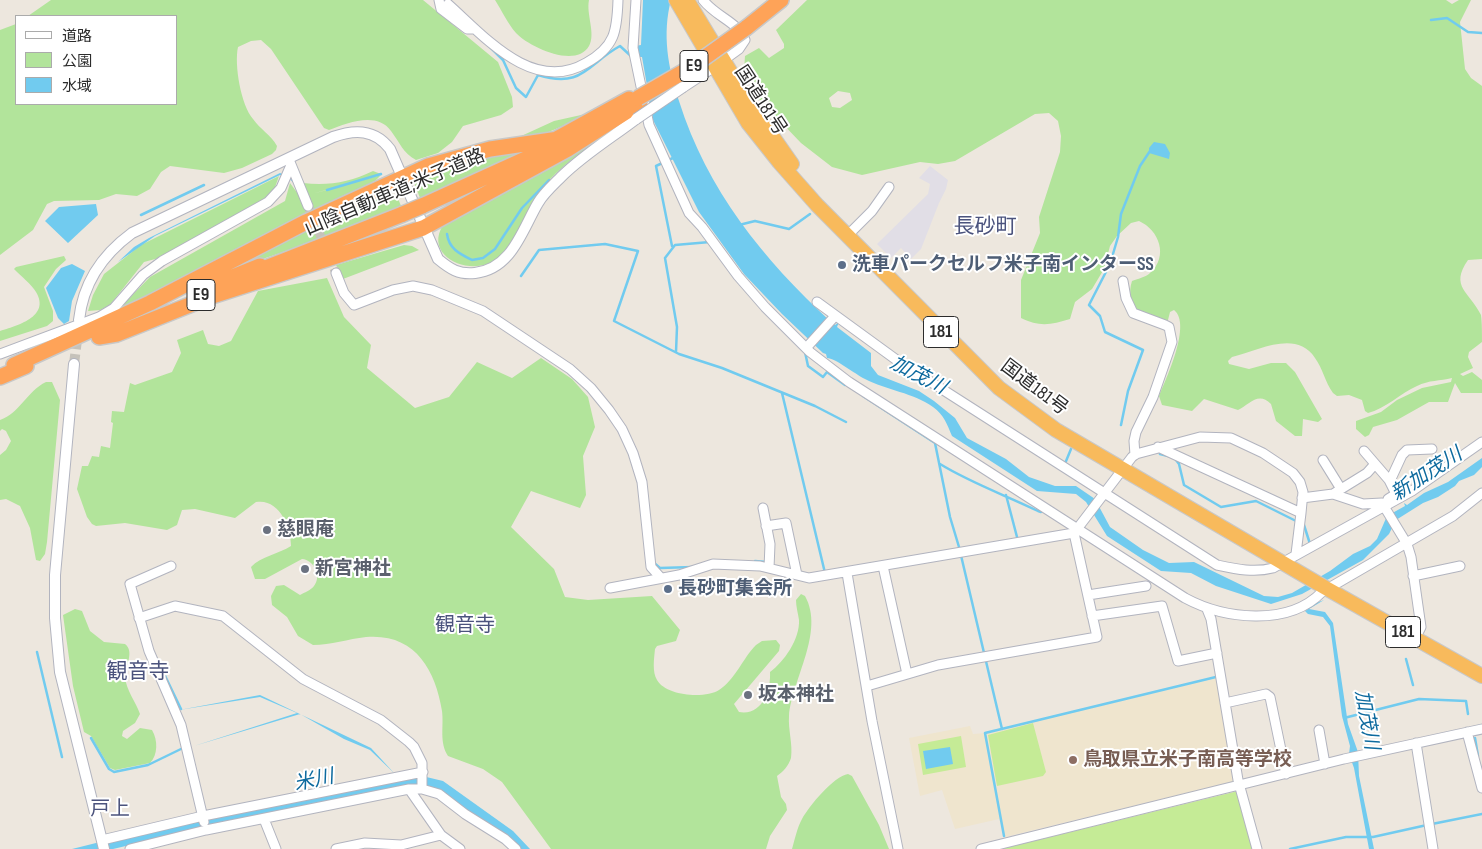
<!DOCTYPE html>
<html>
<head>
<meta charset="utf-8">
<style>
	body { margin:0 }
	#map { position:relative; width:1482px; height:849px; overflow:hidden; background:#ede7de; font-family:"Sofia Sans Condensed","Noto Sans JP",sans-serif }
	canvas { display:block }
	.legend { position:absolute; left:15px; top:15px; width:162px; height:90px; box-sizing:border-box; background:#fff; border:1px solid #ababab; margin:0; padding:6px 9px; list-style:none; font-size:15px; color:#2c2c2c }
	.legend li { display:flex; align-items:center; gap:10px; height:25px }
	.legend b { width:25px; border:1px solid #ababab }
</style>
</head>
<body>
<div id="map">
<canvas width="1482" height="849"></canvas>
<ul class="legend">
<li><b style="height:6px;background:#fff"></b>道路</li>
<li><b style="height:14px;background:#b2e49b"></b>公園</li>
<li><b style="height:14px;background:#71cbef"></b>水域</li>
</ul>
</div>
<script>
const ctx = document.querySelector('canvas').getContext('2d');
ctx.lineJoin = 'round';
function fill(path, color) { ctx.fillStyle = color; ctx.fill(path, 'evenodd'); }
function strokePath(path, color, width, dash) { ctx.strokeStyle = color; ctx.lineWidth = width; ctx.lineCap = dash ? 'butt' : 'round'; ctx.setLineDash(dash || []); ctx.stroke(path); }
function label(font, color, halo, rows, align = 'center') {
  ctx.font = font + ' "Sofia Sans Condensed","Noto Sans JP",sans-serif'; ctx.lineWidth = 4; ctx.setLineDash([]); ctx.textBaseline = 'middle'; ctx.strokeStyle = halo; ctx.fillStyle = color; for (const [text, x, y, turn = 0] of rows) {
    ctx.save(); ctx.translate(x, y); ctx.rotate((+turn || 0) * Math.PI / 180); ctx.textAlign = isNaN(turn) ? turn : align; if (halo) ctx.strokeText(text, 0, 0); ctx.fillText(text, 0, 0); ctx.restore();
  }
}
fill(new Path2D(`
	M930,166L948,180L946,189L939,203L921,249L911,259L901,248L891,258L877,244L928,194L930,184L919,178Z`), '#e1dee6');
fill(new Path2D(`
	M1217,678L1236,781L1005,837L999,819L955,829L942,790L920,796L909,738L970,726L973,734L986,733Z`), '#efe5ce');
fill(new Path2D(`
	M51,0H423L498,62L512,97L513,107L501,115L463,126L452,142L438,153L416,160C403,153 400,143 391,131C377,111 347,123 329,130L324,128L271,49L261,40L251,41L238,47C234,65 241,105 253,119C260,129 271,135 277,146L276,150L272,154L242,168L224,173L170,166L161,172L150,189L137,196L116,194L99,200L54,201L47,204L33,230L0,255V30L16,24V104H176V16H28Z
	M495,0H589C586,14 596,34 589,46C576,69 529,47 516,33C508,24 502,11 495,0Z
	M807,0H1446L1452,4L1459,0H1471L1460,22L1465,69L1471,78L1482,86V259L1468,260C1449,287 1470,292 1481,315C1482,322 1482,335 1482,342L1469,352L1468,357L1473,368L1460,374L1463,376L1472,372L1482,380V393H1461L1455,383L1448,402H1429L1397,420L1373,427L1369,435L1365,437L1356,429V421L1381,412L1397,400L1422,388L1451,382L1452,378C1440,381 1429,380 1417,386C1401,393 1385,409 1368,413L1365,411L1362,400L1349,395L1337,396L1333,393C1325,382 1323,369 1315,358C1296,329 1258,351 1232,357L1228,361L1229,364L1249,369L1271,363H1286L1295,372L1322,419L1318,422L1303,419L1302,436H1295L1276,421L1271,404C1258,391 1249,405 1238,410L1204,399L1192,411L1162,405L1159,396C1166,379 1192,324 1174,310L1170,312L1168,320C1144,320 1124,306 1132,281C1137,279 1146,277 1150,273C1169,256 1159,230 1139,221L1131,223L1117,236L1110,246L1104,269L1092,289L1075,302L1070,319C1051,325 1039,327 1021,318V280L1040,233L1039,217L1060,152L1061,136L1058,121L1049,113L1035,114L955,161L938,164L920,162L862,175L832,167L801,143L758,98L760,84L752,81L744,70L745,56L759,48L769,58L784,48V44L776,30ZM838,91L850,93L852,100L840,108L832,107L829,98Z
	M644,108C611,133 565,158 540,191C523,213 518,243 495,260C471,277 423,257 443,225Z
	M590,113C562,127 537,139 506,143L554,121Z
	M525,150L420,198L415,185L418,178L469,159Z
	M373,171L381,174L312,194L381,175L375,181L314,210L303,183C329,186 350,182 373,171Z
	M279,176L273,193L257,205L159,258L144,262L110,305L100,310L88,311L93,295L104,274L141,245Z
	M290,183L301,198L307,213L278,227L279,230L114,314L150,277L285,201Z
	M383,190L397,196L401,206L295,248L230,270Z
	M404,245L412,246L419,250L343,279L336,265Z
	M64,256L66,260L56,269L44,287L53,311V321L47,326L0,341V331C16,326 51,317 36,292C31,284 21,276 14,269L16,267Z
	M327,278L344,317L371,345L367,368L415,408L449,397L477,362L512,378L541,358L572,379L588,397L595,427L583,456L586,495L580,508L531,491L511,527L554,569L565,597L588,600L652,596L680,630L676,641L657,646L655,649C654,659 652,672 657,680C666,696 705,699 719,690C735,680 743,658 756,645L762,641L776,640L780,645L779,651L734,704L739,712C762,716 771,691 770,672C784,662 800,639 799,620C798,613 796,607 796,600L801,594L805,596C825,632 792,679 789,716C788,730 793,744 791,758C789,765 783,772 777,776L781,797L786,804L787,810L770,836L766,849H551L502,782L483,769L448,756C439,742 444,727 442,711C435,668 414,633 366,637C348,639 331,645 313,645L298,636L287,617L272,605L271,596L276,586L284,585L300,595C305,592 310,591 314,586C322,576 314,560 302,559L265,579H255L251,567C261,556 279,554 291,546C291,527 279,498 256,502L235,518L195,509L182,510L177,525L167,530L125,523L96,526L92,524L87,517L77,489L82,466H88L92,456L99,457L101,446L110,448L113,423L111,422L112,411L124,412L130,383L135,385L172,372L181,353L177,340L203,330L208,344L219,346L231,341L258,291Z
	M46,382H52L60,400L47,542L45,554L40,561L36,560L30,528L20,506L6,499L0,500V455L6,450L11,441L6,431L2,429L0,431V420C20,413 27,391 46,382Z
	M75,609L82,611L90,631L104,642L125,644C135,652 125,666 125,677C126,690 136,702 140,714L135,723L123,731L122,736L127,739L140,728L152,730C158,740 158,755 150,763L115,770L110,768L91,736L84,732L73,686L63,615Z
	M848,774L852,776L879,825L889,849H792C795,839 797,828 802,819C809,806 834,776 848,774Z`), '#b2e49b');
fill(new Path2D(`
	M1033,723L1046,772L1043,776L997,786L988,735Z
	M961,736L966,767L923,775L918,744Z
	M1238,791L1253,849H1001Z`), '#c5eb96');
fill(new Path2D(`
	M643,0H671C662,34 668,68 679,101C707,190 763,259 831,322L835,325L839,322L837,327L871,353V366L878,375L919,391L934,401L955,418L967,438L1006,459L1029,477L1055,486H1076L1095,499L1110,527L1143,550L1169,563L1194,562L1264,596L1278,597L1292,593L1330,571L1353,554L1370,546L1377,539L1387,516L1405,506L1404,503L1407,505L1424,493L1448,482L1482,458V467L1474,475L1459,481L1455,486L1438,497L1423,503L1396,520L1389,534L1363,560L1302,594L1271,604L1216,586L1191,573L1161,571L1107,536L1086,502L1076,494L1037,491L952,436C947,424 944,415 933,407C914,393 886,390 865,379C855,374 835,358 827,358L826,354L823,353L782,314L744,274L699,212L653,120L642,57H635V46L641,45Z
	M1154,142L1165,144L1170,153L1169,159L1149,153V148Z
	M280,173L290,177L296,186L289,178L280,175L155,236L118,262L134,247L149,238Z
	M96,204L98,215L68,243L45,221L59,207Z
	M72,264L85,271L72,301L69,321L64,324L58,318L46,288L61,268Z
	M1324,600L1309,609L1325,612L1333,623L1348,724L1358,752L1359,776L1374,849H1369L1354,768L1349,754L1350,746L1342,716L1330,626L1323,617L1308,614L1305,611L1308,609H1300Z
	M260,695L371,748L394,773L370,750L344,739L300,714L194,746L297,713L260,697L179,710Z
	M950,747L953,764L926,769L923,751Z
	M418,775L443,781L513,831L530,849H518L429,787L202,828L113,849H72L120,837Z`), '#71cbef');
strokePath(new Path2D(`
	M1431,20L1447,18L1468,32L1482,33
	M490,47L503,60L516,88L526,97L538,75C583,89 587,64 620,46L632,57
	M327,190L381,174
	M141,215L204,185
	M739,225L755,221L789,229L810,214
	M447,234C449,249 460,254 472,260L483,258L495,249L522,208L549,180
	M672,246L656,166L675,157
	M521,276L539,250L605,244L638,251L614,321L679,354L722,368L815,406L846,422
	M676,352L677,327L665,258L675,245L710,242
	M805,352L808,366L823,377L827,372L845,385
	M782,393L825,573
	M863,396L935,443L950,517L959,547L1002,729
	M1121,425L1128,391L1143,350L1105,332L1100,316L1089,305L1110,264L1118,237L1121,214L1140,166L1150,151
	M1160,454L1168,456
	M1176,460L1179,464L1184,485L1221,507L1256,501L1304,525L1310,544
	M940,464C971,483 1005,495 1038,511L1041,512L1042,510
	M1064,466L1071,449
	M1006,495L1017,537
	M755,561L767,562
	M653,562L660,568L693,567
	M37,652L62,757
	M157,659L181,709
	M1406,659L1413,685
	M1344,718L1419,699L1466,701L1468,714
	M91,738L109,769L114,772L148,765L183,748
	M1475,738L1478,756
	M1432,824L1482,814
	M1004,836L985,733L1220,676
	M1290,849L1346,837H1373L1427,825`), '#71cbef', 2.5);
strokePath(new Path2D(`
	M308,206L336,273`), '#c6c2ba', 9, [9, 4.5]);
strokePath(new Path2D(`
	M74,364L78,332`), '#c6c2ba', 10, [10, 5]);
const minor = new Path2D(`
	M439,0L441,9L467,29H473
	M636,0L633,48L649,125L689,213L702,227L738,276L765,307L810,352L849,382L1185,598C1224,619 1288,627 1322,592L1453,516L1482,493
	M703,0C716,17 737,21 745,40L739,49L721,62
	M448,4C485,37 533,94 586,63C615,47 617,31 618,0
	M290,162L308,206
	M847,236L872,211L889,187
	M336,273L344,293L354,305L393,290L413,286L432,290L483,311L570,369L591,388L609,410L622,429L633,453L642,482L651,567L661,578
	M1123,281L1126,298L1133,313L1165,325L1169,327L1172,342L1153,397L1136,432L1134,441L1135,455
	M817,302L898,361L1217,565C1236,569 1254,573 1273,568L1412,491L1482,442
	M807,347L835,316
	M0,354L99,317L114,308L143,275L162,261L268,202L281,188L291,165
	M1158,447L1301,513
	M1364,451L1389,480L1396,494L1388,499
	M1323,460L1341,489
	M1390,481L1402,455L1407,450L1432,449
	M1333,494L1367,473L1375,464
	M1302,498L1333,494L1363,504L1382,503L1407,544L1411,557L1421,627L1415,639
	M763,508L770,544L769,568
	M766,526L786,523L797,575
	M171,566L130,584L149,651L181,725L204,822
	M883,566L907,674
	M847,573L872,721L898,849
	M1413,576L1460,566
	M610,588L679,575L713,564L760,566L809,578L1074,533L1132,457L1136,454L1200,437L1231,438L1263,453L1293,473L1300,482L1303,492L1301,513L1296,554
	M1088,595L1146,586
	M1207,609L1211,619L1238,780L1257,849
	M1092,616L1162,606L1178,661L1217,653
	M139,618L175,606L223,616L303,679L381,720L409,742L414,747L422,763V789
	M867,686L938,665L1097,637L1074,533
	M1225,703L1266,694L1270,697L1286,774
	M1319,730L1325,764
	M1467,732L1482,788
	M1416,743L1433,849
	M409,789L441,835L460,849
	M264,819L276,849
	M102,840L203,816L423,772
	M130,849L206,830L409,789H422L439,794L465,814L505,839L516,849
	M336,849L365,843L401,845L441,835
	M981,849L1344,759L1482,729`);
const tertiary = new Path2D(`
	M683,87L715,66
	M79,320C83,283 102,255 132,233L333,137C355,129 375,129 390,149L438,259C450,269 459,275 475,273C512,269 522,230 538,203C543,194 553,185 561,177C583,155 611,138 636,119
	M74,364L55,575V618L60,672L104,849`);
const trunk = new Path2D(`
	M676,0L748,123L779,162L817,205L999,388L1056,430L1324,587L1482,676
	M687,0L750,104L792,164`);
const motorway = new Path2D(`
	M746,28L781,0
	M551,142L629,99
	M422,206L554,146
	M253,273L403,214
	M203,289L260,266
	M99,337L117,334L212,296L423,228L568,149L640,103
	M14,365L150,303L306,222L428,166L490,149L559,139
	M0,377L26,366`);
strokePath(minor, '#b2b4bf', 11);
strokePath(tertiary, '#b2b4bf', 12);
strokePath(trunk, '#c8c8c8', 16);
strokePath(motorway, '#c8c8c8', 18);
strokePath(minor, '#fff', 9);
strokePath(tertiary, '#fff', 10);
strokePath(trunk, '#f8ba5c', 14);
strokePath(motorway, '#fea358', 15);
const tertiaryBridge = new Path2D(`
	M636,119L683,87`);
const motorwayBridge = new Path2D(`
	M638,98L690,68L746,28
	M403,214L422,206`);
strokePath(tertiaryBridge, '#b2b4bf', 12, []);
strokePath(motorwayBridge, '#c8c8c8', 18, []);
strokePath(tertiaryBridge, '#fff', 10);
strokePath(motorwayBridge, '#fea358', 15);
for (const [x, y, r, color] of [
	[842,265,5,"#5c6f8a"],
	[267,530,5,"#6b7280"],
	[305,569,5,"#6b7280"],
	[668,589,5,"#5c6f8a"],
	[748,695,5,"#6b7280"],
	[1073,760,5,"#8d6e63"]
]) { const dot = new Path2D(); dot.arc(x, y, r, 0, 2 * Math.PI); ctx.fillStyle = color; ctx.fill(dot); strokePath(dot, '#fff', 2); }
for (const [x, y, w] of [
	[694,66,28],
	[201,295,28],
	[941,332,35],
	[1403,632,35]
]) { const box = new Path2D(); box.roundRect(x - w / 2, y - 15.5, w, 31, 4); ctx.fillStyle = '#fff'; ctx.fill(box); strokePath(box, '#2c2c2c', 1); }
label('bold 18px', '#2c2c2c', null, [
	["E9",694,66],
	["E9",201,295],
	["181",941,332],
	["181",1403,632]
]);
label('19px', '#2c2c2c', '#fff', [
	["国道181号",760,101,57],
	["山陰自動車道;米子道路",395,193,-23],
	["国道181号",1034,388,37]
]);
label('bold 19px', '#4e5e75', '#fff', [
	["洗車パークセルフ米子南インターSS",852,265],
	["長砂町集会所",678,589]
], 'left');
label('bold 19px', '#5b616d', '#fff', [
	["慈眼庵",277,530],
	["新宮神社",315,569],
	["坂本神社",758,695]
], 'left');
label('bold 19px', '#785e54', '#fff', [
	["鳥取県立米子南高等学校",1083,760]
], 'left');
label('italic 20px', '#0d6a9e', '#fff', [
	["加茂川",918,376,27],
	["新加茂川",1427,475,-33],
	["加茂川",1366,720,80],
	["米川",314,781,-12]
]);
label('20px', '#4b537d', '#fff', [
	["観音寺",465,626],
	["戸上",110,810]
]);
label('21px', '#4b537d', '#fff', [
	["長砂町",985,228],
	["観音寺",138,673]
]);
</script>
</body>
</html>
